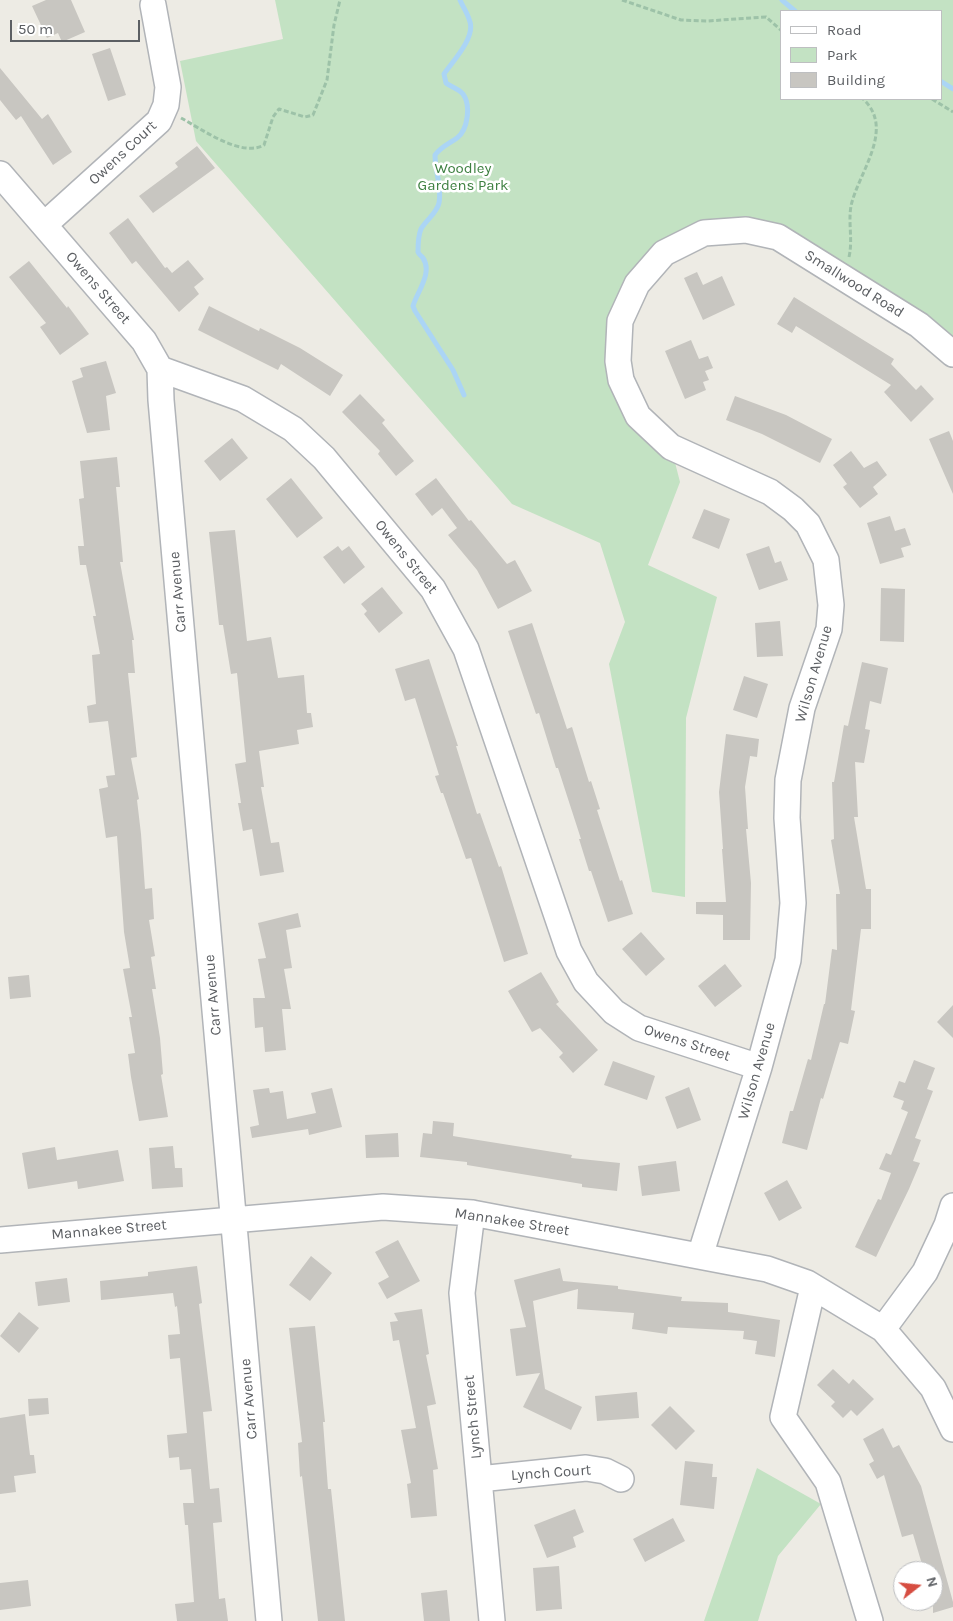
<!DOCTYPE html>
<html>
<head>
<meta charset="utf-8">
<style>
	body { margin:0 }
	#map { position:relative; width:953px; height:1621px; overflow:hidden; background:#edebe4; font-family:Karla,sans-serif }
	canvas { display:block }
	.legend { position:absolute; left:780px; top:10px; width:162px; height:90px; box-sizing:border-box; background:#fff; border:1px solid #bebfc1; margin:0; padding:6px 9px; list-style:none; font-size:15px; color:#5c5f63 }
	.legend li { display:flex; align-items:center; gap:10px; height:25px }
	.legend b { width:25px; border:1px solid #bebfc1 }
	.north { position:absolute; left:893px; top:1561px; width:50px; height:50px; box-sizing:border-box; background:#fff; border:1px solid #bebfc1; border-radius:50%; rotate:74deg; font-size:14px; font-weight:700; line-height:20px; text-align:center; color:#5c5f63 }
	.north::after { content:''; display:block; margin:auto; width:18px; height:22px; background:#d64d41; clip-path:polygon(50% 0,100% 100%,50% 72%,0 100%) }
	.scale { position:absolute; left:10px; top:20px; width:130px; height:22px; box-sizing:border-box; border:2px solid #5c5f63; border-top:0; padding-left:6px; font-size:15px; line-height:18px; white-space:nowrap; color:#5c5f63; -webkit-text-stroke:4px #fff; paint-order:stroke }
</style>
</head>
<body>
<div id="map">
<canvas width="953" height="1621"></canvas>
<ul class="legend">
<li><b style="height:6px;background:#fff"></b>Road</li>
<li><b style="height:14px;background:#c3e2c3"></b>Park</li>
<li><b style="height:14px;background:#c8c6c1"></b>Building</li>
</ul>
<div class="north">N</div>
<div class="scale">50 m</div>
</div>
<script>
const ctx = document.querySelector('canvas').getContext('2d');
ctx.lineJoin = 'round';
function fill(path, color) { ctx.fillStyle = color; ctx.fill(path, 'evenodd'); }
function strokePath(path, color, width, dash) { ctx.strokeStyle = color; ctx.lineWidth = width; ctx.lineCap = dash ? 'butt' : 'round'; ctx.setLineDash(dash || []); ctx.stroke(path); }
function label(font, color, halo, rows, align = 'center') {
  ctx.font = font + ' Karla,sans-serif'; ctx.lineWidth = 5; ctx.setLineDash([]); ctx.textBaseline = 'middle'; ctx.strokeStyle = halo; ctx.fillStyle = color; for (const [text, x, y, turn = 0] of rows) {
    ctx.save(); ctx.translate(x, y); ctx.rotate((+turn || 0) * Math.PI / 180); ctx.textAlign = isNaN(turn) ? turn : align; if (halo) ctx.strokeText(text, 0, 0); ctx.fillText(text, 0, 0); ctx.restore();
  }
}
fill(new Path2D(`
	M275,0H953V354L778,237L704,233L637,284L618,361L671,447L680,482L648,565L717,597L686,718L685,897L652,892L609,664L625,622L600,543L512,504L196,141L180,61L283,39ZM782,11H942V99H782Z
	M757,1468L821,1504L778,1556L758,1621H704Z`), '#c3e2c3');
strokePath(new Path2D(`
	M460,0C463,7 468,14 470,22C475,38 453,61 444,74L446,83C451,87 459,89 463,94C471,105 468,130 457,138C449,144 442,146 435,155C435,171 442,187 439,203C437,213 426,220 421,229C418,236 418,245 418,252C419,255 422,256 423,258C433,273 417,292 413,306L415,311L453,370L464,395
	M782,0L795,11
	M942,82L953,89`), '#abd5f5', 5);
fill(new Path2D(`
	M46,0H71L85,32L62,42L58,33L47,38L32,6Z
	M110,48L126,95L108,101L92,54Z
	M0,68L42,119L48,114L72,152L53,165L21,116L16,120L0,100Z
	M197,146L215,168L153,213L139,196L178,167L175,163Z
	M128,218L165,268L167,267L172,273L188,260L204,279L194,287L199,294L179,312L136,261L132,264L109,233Z
	M29,261L67,308L68,306L89,334L60,355L40,327L46,323L9,277Z
	M697,272L703,285L722,276L735,305L703,320L684,278Z
	M794,297L894,359L891,364L916,390L921,385L934,399L911,422L884,392L891,385L796,326L792,333L777,324Z
	M209,306L259,331L260,328L300,348L343,375L330,396L281,364L278,370L198,330Z
	M691,340L699,359L708,356L713,368L705,371L709,380L703,382L706,390L685,399L665,351Z
	M106,361L116,393L106,396L110,430L87,433L72,381L83,377L80,368Z
	M360,394L385,420L382,423L414,461L396,476L378,454L380,451L342,412Z
	M735,396L786,415L832,439L820,463L762,434L726,420Z
	M949,431L953,441V494L929,439Z
	M232,438L248,458L220,481L204,461Z
	M851,451L864,468L877,461L887,475L873,487L878,494L860,508L843,487L847,484L833,465Z
	M117,457L120,487H116L123,562H120L134,640H132L135,673H128L137,757L131,758L139,799L137,800L141,834L145,889L152,888L154,919L149,920L155,956L151,957L156,989H152L160,1038L163,1074L161,1075L168,1117L139,1121L131,1077L128,1054L135,1053L129,1017H132L123,969L130,968L124,932L117,836L106,838L99,789L108,787L106,776L115,775L108,721L89,723L87,706L96,704L92,655L100,654L93,616H96L86,565H80L78,546H84L79,499L84,498L80,461Z
	M291,478L323,518L297,538L266,499Z
	M436,478L469,521L471,520L507,564L515,560L532,591L498,609L477,570L448,535L457,528L442,508L432,516L415,494Z
	M704,509L730,519L719,549L692,538Z
	M890,516L895,531L905,528L911,545L901,548L904,557L880,564L867,523Z
	M235,530L247,641L271,637L278,678L304,675L307,713H311L313,727L297,730L299,744L259,751L264,787H261L271,843L279,842L284,872L260,876L252,829L243,831L238,803H241L235,764L246,762L237,673L231,674L223,625H219L209,532Z
	M338,546L342,551L349,546L365,567L344,584L323,557Z
	M769,546L775,563L781,561L788,580L759,590L746,554Z
	M382,587L403,613L379,633L364,614L367,611L361,604Z
	M881,588L905,589L904,642L880,641Z
	M780,621L783,656L757,657L755,623Z
	M532,623L567,729L572,727L589,782L591,781L600,809L597,810L620,881L622,880L633,914L608,922L591,871H589L579,839H581L558,768H556L539,713L536,714L508,631Z
	M429,659L458,746H456L477,814L480,813L499,867L501,866L528,954L504,962L471,858L466,859L443,793H441L435,776L439,775L415,698L405,701L395,669Z
	M862,662L888,668L881,704L870,701L865,729L870,730L864,763L855,762L858,817H854L866,889H871V929H861L851,1010L855,1011L848,1044L840,1042L823,1099L821,1098L807,1150L782,1143L790,1111H793L808,1059L811,1060L824,1004H825L832,949L837,950L836,894H840L831,840L834,839L832,782H834L844,725L848,726Z
	M744,676L768,684L757,718L733,710Z
	M726,734L759,739L757,757L750,756L745,787L748,829H746L751,883L750,940H723V915L696,914V902H726L722,849H723L719,792Z
	M298,913L301,927L286,930L292,968L284,969L291,1009H282L286,1050L265,1052L263,1027L255,1028L253,998H265L258,959L266,958L258,923Z
	M641,932L665,959L646,976L622,949Z
	M725,964L742,986L715,1007L698,986Z
	M541,972L559,1002L556,1004L598,1050L573,1073L559,1057L563,1053L540,1028L532,1032L508,991Z
	M29,975L31,997L10,999L8,977Z
	M953,1005V1038L937,1022Z
	M914,1060L935,1068L927,1089L933,1091L915,1138L921,1140L913,1161L920,1163L909,1189L876,1257L855,1247L878,1199L881,1200L891,1173L879,1169L886,1153L891,1155L908,1112L901,1109L904,1101L893,1097L899,1081L905,1083Z
	M613,1061L655,1076L647,1100L604,1085Z
	M689,1087L701,1120L677,1129L665,1097Z
	M269,1088L270,1093L283,1091L287,1119L316,1113L311,1093L332,1088L342,1127L309,1135L308,1129L252,1138L250,1127L259,1125L253,1090Z
	M433,1121L454,1123L453,1136L459,1137L572,1155L571,1158L620,1163L617,1191L582,1187V1184L467,1165V1162L420,1157L423,1133L432,1134Z
	M398,1133L399,1157L366,1158L365,1135Z
	M173,1146L175,1168H182L183,1187L152,1189L149,1148Z
	M55,1147L57,1160L118,1150L124,1181L78,1189L77,1181L28,1189L22,1153Z
	M676,1161L680,1191L642,1196L638,1166Z
	M787,1180L802,1208L779,1221L764,1193Z
	M398,1240L420,1281L387,1299L378,1283L389,1277L375,1252Z
	M311,1256L332,1273L310,1301L289,1285Z
	M197,1266L202,1303L199,1304L212,1411L203,1412L210,1489L219,1488L222,1522L213,1523L219,1599L225,1598L228,1621H177L175,1604L194,1602L188,1525H185L183,1503H194L191,1469L180,1470L179,1457L169,1458L167,1435L187,1433L180,1358L170,1359L168,1335L180,1334L177,1306L175,1307L173,1293L101,1300L100,1281L148,1276V1272Z
	M560,1268L563,1281L618,1286V1289L682,1297L681,1301L728,1303V1312L780,1320L775,1357L755,1354L757,1341L743,1339L744,1331L668,1327L667,1334L632,1329L634,1313L577,1309L578,1289L533,1301L545,1389L582,1407L571,1430L523,1407L540,1373L516,1376L510,1329L526,1327L514,1280Z
	M67,1278L70,1302L38,1306L35,1282Z
	M422,1309L429,1354L426,1355L436,1404L427,1406L438,1469L433,1470L437,1516L411,1518L407,1484L411,1483L401,1430L416,1428L399,1340L393,1341L390,1322L398,1321L394,1313Z
	M19,1312L39,1328L19,1353L0,1336Z
	M315,1326L325,1422H323L328,1489H331L345,1621H318L302,1476L300,1477L298,1443L302,1442L289,1328Z
	M833,1369L849,1384L853,1379L874,1399L857,1416L851,1410L843,1418L831,1406L835,1402L817,1385Z
	M637,1392L639,1418L597,1421L595,1396Z
	M48,1398L49,1414L29,1416L28,1399Z
	M670,1406L695,1431L676,1450L651,1425Z
	M25,1414L30,1455H34L36,1473L14,1476L16,1492L0,1494V1418Z
	M883,1428L893,1448L899,1445L921,1486L953,1602V1607L933,1613V1571H924L913,1534L902,1537L884,1475L877,1479L869,1464L874,1461L863,1439Z
	M685,1461L713,1464L712,1477H717L714,1509L680,1505Z
	M575,1509L584,1532L573,1537L576,1547L547,1558L534,1525Z
	M673,1518L685,1541L645,1562L633,1539Z
	M559,1566L562,1609L536,1611L533,1568Z
	M28,1580L31,1606L0,1610V1583Z
	M447,1590L450,1621H424L421,1593Z`), '#c8c6c1');
const minor = new Path2D(`
	M0,174L144,341L160,369L243,399L293,429L324,458L433,589L466,649L569,951L586,982L614,1012L639,1028L759,1067
	M44,225L159,121L166,105L168,87L153,5
	M160,369L161,400L269,1621
	M472,1213L462,1293L492,1621
	M0,1240L383,1207L472,1213L767,1269L807,1283L883,1329L933,1388L953,1429
	M700,1256L759,1067L788,960L793,903L787,818L788,780L802,708L829,629L831,605L826,560L808,524L793,509L770,492L671,447L638,416L621,380L618,361L620,321L637,284L664,253L704,233L746,230L778,237L919,325L953,354
	M813,1287L783,1417L828,1482L870,1621
	M883,1329L925,1272L947,1225L953,1206
	M479,1479L586,1468L605,1471L621,1479`);
strokePath(minor, '#b1b4b8', 28);
strokePath(new Path2D(`
	M622,0L681,20L707,21L766,17L782,31
	M932,99L953,112
	M181,118C202,129 241,158 264,145L273,117L279,109L305,117L313,115L327,80L334,25L340,0
	M849,257C853,240 848,223 851,206C858,173 896,129 863,99`), '#9dc2a8', 3, [5, 2.5]);
strokePath(minor, '#fff', 25);
label('15px', '#5c5f63', '#fff', [
	["Owens Court",123,153,-43],
	["Smallwood Road",854,284,32],
	["Owens Street",98,288,49],
	["Owens Street",406,557,51],
	["Carr Avenue",178,592,-95],
	["Wilson Avenue",814,674,-74],
	["Carr Avenue",213,995,-95],
	["Owens Street",687,1043,18],
	["Wilson Avenue",757,1071,-74],
	["Mannakee Street",512,1222,9],
	["Mannakee Street",109,1230,-5],
	["Carr Avenue",249,1399,-95],
	["Lynch Street",473,1417,-95],
	["Lynch Court",551,1473,-4]
]);
label('15px', '#3e8041', '#fff', [
	["Woodley",463,169],
	["Gardens Park",463,186]
]);
</script>
</body>
</html>
